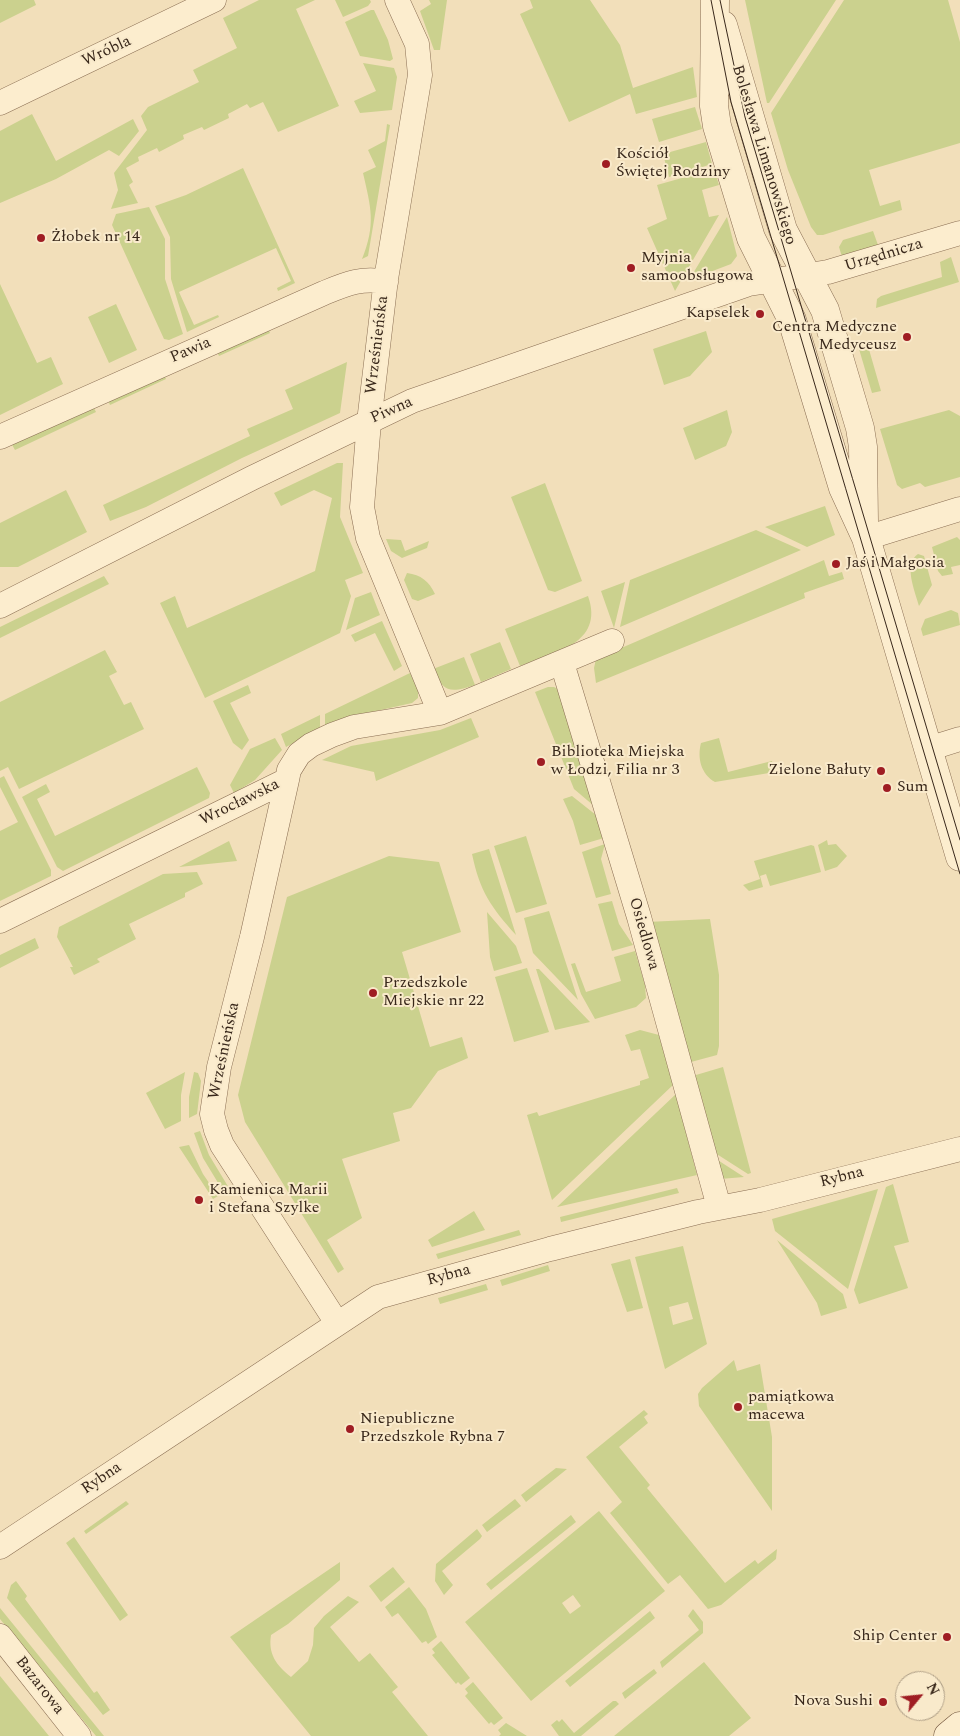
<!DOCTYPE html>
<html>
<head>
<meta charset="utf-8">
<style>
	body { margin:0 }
	#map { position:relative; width:960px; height:1736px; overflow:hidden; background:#f2dfba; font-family:Spectral,serif }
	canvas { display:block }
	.north { position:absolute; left:895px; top:1671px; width:50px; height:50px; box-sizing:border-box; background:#f9eacb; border:1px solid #ac9c84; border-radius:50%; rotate:62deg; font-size:14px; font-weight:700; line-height:20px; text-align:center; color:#38271a }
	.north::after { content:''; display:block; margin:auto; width:18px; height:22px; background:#9f1d23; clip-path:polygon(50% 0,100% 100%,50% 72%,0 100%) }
</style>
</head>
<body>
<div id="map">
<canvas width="960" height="1736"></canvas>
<div class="north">N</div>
</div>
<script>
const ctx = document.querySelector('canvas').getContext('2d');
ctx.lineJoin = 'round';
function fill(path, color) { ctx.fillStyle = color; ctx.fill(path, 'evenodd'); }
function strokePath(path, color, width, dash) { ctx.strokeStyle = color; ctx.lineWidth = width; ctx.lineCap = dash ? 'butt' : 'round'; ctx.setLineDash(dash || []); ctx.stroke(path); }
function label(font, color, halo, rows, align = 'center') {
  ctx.font = font + ' Spectral,serif'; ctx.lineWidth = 4; ctx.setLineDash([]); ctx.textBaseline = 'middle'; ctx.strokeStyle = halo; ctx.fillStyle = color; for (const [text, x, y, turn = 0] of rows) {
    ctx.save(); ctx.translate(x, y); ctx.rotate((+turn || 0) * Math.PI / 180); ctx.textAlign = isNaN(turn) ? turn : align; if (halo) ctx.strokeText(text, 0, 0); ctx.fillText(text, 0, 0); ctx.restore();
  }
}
fill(new Path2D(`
	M0,0H34L36,5L0,23Z
	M259,0H315L296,9L339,106L278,132L263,102L250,108L247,104L228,114L229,118L204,130L202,127L183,135L184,139L159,152L157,148L138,157L139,161L126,168L133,182L129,185L138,203L111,209L118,190L114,173L147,130L141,116L148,107L199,82L193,70L237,48L223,18Z
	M335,0H370L371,2L368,6L343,17Z
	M429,0H447L440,50H434L420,11L431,4Z
	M530,0H590L620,45L633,88L693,67L697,97L636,114L630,94L569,122L520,14L533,8Z
	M745,0H836L769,103H767Z
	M844,0H948L960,42V143L869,170L880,206L900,200L902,210L823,235H817L811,227L788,170L771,113Z
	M371,10H374L388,40L393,59L390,61L360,56L345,22Z
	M363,63L394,68L397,77L392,110L360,113L354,101L376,91Z
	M695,107L702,129L659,142L652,119Z
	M32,114L56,161L133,119L139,131L119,156L109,150L56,179L0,203V131Z
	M387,124L390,125L368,256L362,259C376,224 371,208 363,173L376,167L368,150L385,141Z
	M706,142L712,164L669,177L663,154Z
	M243,168L295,283L278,291L277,288L291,281L276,248L179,292L194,325L218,315L219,317L187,332L171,279L170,237L155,206L186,195Z
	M714,169L719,185L702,190L709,217L719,215L675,291L647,228L667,219L657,185Z
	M149,207L165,239V279L183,334L169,340L164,339L112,225L116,214Z
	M727,217L737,256L731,264L689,280Z
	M873,231L878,245L842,257L839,247L843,240Z
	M951,257L959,282L876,308L877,299L881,296L942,277L940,262Z
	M0,284L37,363L51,357L63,384L0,415Z
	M116,304L137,350L109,363L88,317Z
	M268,328L270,333L219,356L215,347Z
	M706,331L712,352L690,376L664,385L653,349Z
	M868,346L881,391L872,393L859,349Z
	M347,362L340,413L242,458L146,507L110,521L103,505L250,436L247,429L293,409L285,390Z
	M162,370L166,379L110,405L106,396Z
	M91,402L96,412L15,450L10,441Z
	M727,410L732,432L726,446L695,460L683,428Z
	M949,410L960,416V477L925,487L920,483L902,489L897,485L880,429Z
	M337,463H343L340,517L363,573L345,580L351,596L340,633L205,698L160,603L175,596L187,628L315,571L332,498L314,490L281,506L274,493Z
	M545,483L582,581L555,592L548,590L511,497Z
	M66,490L87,532L18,567H0V523Z
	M825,506L835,535L807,547L765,527Z
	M756,530L801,550L620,627L630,580Z
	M957,537L960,540V565L951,567L953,574L942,576L938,571L932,547Z
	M386,539L401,540L405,551L429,541L427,548L402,558L391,551Z
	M918,554L924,556L932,585L919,606C915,591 903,564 918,554Z
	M824,560L829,576L842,572L844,579L804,593L805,598L596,683L594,668L596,659Z
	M407,573C421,575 429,581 435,594L418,601L412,599L404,580Z
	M104,576L109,584L0,638V627Z
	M625,582L614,628L601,591Z
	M371,592L380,615L346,630L355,598Z
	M588,596C605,644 553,653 520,666L505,629Z
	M951,610L958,613L960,625L923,636L921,629L925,619Z
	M382,621L402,666L394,671L375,633L355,642L351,635Z
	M500,642L511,669L481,682L470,654Z
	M105,650L117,672L109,676L124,705L131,702L144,729L19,789L8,767L0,771V702Z
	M464,657L475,685C451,693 443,693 433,669Z
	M410,673L418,690V698L412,703L354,716L325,728V714Z
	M248,685L251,693L230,703L249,740L242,750L233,743L213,701Z
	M548,687H554L561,691L600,811L574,789L535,692Z
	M320,715V729L286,747L281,734Z
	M471,718L479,737L376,781L374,772L322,760L351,746L440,730Z
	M275,738L282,750L255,780L234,793L230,785L250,749Z
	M719,738L728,772L772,761L775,772L715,782C701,774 697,758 701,743Z
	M197,767L210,793L209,798L63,871L57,867L22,797L46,784L50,792L37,799L55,836Z
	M4,776L51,870V876L0,901V831L18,822L0,787V778Z
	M572,796L596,815L604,838L580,845L573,821L563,799Z
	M526,836L547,904L516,913L494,846Z
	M827,840L828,845L836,844L847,856L837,867L825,871L818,845Z
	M229,841L237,861L179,867Z
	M605,844L601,859L611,894L596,898L582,852Z
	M811,845L814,846L821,872L770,886L766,874L760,876L763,887L749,891L743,885L760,879L754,861Z
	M489,849L516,935C491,907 480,892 472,854Z
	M389,856L439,862L461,932L402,952L430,1047L462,1037L468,1058L438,1071L411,1108L393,1113L400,1141L342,1159L362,1218L327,1240L344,1269L338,1273L245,1122L238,1095L287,897Z
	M197,872L203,884L185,893V897L129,924L136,939L97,959L100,962L74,975L70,967H73L57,937L59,927L163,874Z
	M612,901L619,924L633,945L612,951L598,904Z
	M549,911L578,1000L533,953L524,918Z
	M487,912L516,946L522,963L494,971L490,957Z
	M710,919L719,975V1046L717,1055L691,1062L647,922Z
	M35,938L39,948L0,968V955Z
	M635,951L645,985L646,998L636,1007L595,1019L581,994L571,964L575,963L586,992L621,981L614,957Z
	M527,968L549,1032L514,1042L495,977Z
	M536,969H539L590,1022L555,1030Z
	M640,1030L659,1035L673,1085L552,1200L527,1115L537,1112L539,1116L640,1085V1081L649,1078L640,1049L631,1051L625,1035Z
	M723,1067L751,1173L748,1174L712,1151L693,1081L696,1075Z
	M185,1072L181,1095V1121L165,1129L146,1093Z
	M194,1072L198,1073L201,1081L197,1114L189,1118V1097Z
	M676,1094L697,1175L557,1207Z
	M200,1131L209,1155L229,1188L223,1191L203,1158L194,1133Z
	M189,1145L203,1174L218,1196L213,1199L179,1147Z
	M713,1157L744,1177L720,1179Z
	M893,1184L909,1242L894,1246L908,1288L859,1304L854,1290L886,1187Z
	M677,1188L679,1193L561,1222L560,1217Z
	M878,1189L848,1289L775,1231L772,1219Z
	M474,1211L485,1230L432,1247L428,1240Z
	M519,1230L521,1235L438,1259L436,1254Z
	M777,1240L843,1294L847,1308L821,1316L817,1303Z
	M683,1246L707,1344L665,1369L635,1257ZM688,1302L693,1319L673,1325L669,1307Z
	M630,1259L643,1308L627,1312L611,1264Z
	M548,1265L550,1271L502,1286L500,1280Z
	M486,1284L488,1290L440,1304L438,1298Z
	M734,1360L737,1371L760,1364L772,1437V1511L699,1406L698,1394L702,1388Z
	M644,1410L648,1414L644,1417L648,1423L619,1447L650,1485L647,1488L725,1583L755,1560L758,1564L777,1549L776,1559L721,1605L708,1609L680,1575L668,1584L610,1513L622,1502L586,1457Z
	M556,1468L567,1469L526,1502L521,1495Z
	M515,1499L521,1506L487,1532L482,1525Z
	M126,1501L129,1504L86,1534L84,1531Z
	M599,1511L665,1591L531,1701L465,1622ZM573,1595L581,1606L570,1614L562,1603Z
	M571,1515L576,1522L491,1590L486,1584Z
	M477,1529L482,1536L480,1539L442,1571L453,1585L444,1595L435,1581L436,1564Z
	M74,1537L128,1615L120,1621L66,1543Z
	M340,1562V1580L288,1624L271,1635C268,1654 276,1665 291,1677L308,1661L313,1645L314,1628L324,1616L348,1596L359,1602L330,1627L359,1662L370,1653L398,1687L392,1692L428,1736H311L230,1637Z
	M393,1567L405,1582L381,1602L369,1586Z
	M16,1581L27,1596L25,1599L94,1693L97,1691L110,1710L103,1715L7,1598L11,1585Z
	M409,1587L426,1609L437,1637L428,1644L426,1641L422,1643L398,1613L392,1617L385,1607Z
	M0,1608L104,1736H96L0,1619Z
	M693,1609L703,1622V1633L662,1668L660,1662L699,1630L688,1616Z
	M650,1611L655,1618L570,1687L565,1681Z
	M441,1641L470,1678L461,1685L458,1682L456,1684L432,1655L435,1653L432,1649Z
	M704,1662L751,1718L729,1736H614Z
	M654,1669L657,1673L625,1699L622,1693Z
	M0,1676L49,1736H0Z
	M473,1682L503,1718L494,1725L491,1722L489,1724L465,1696L468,1693L465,1689Z
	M613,1701H616L619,1704L581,1736H559L551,1725L557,1720L559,1722L562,1719L574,1733Z
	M506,1723L527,1736H499L501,1734L498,1730Z`), '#cbd18e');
const minor = new Path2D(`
	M397,0L417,44L420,75L386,279L369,422L362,507L368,538L440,713
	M0,103L214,0
	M0,437L324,293C346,284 362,277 386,282
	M866,538L960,509
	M0,606L252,478L412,401L749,284L828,272L960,233
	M562,663L639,917L719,1207
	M928,749L960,739
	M287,780L252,937L219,1067L212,1114L216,1130L222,1145L337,1323
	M0,921L287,780L289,770L299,754L311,745L332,735L354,727L440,713L612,641
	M0,1547L378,1297L550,1249L698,1212L760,1200L960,1149
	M0,1636L79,1736`);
const tertiary = new Path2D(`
	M715,0L714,106L717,126L751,238L792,320L843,488L866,538L960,857
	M723,25L783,230L825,310L860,428L863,447L864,522`);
const secondary = new Path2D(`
	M948,1736L960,1726`);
strokePath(minor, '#8a6e53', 25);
strokePath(tertiary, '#8a6e53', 29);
strokePath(secondary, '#6c4f37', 29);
strokePath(minor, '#fcedce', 24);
strokePath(tertiary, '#fcedce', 28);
strokePath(secondary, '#fcedce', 28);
strokePath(new Path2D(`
	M711,0L731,102L960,874
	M720,0L745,117L960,840`), '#38271a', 1);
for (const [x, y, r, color] of [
	[606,164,5,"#9f1d23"],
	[41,238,5,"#9f1d23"],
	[631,268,5,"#9f1d23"],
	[760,314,5,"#9f1d23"],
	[907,337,5,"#9f1d23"],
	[836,564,5,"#9f1d23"],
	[541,762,5,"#9f1d23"],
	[881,771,5,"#9f1d23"],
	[887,788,5,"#9f1d23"],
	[373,993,5,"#9f1d23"],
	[199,1200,5,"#9f1d23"],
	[738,1407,5,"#9f1d23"],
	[350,1429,5,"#9f1d23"],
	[947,1637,5,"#9f1d23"],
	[883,1702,5,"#9f1d23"]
]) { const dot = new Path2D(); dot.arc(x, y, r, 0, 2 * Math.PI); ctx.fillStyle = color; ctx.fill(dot); strokePath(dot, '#f9eacb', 2); }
label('16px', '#38271a', '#f9eacb', [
	["Wróbla",107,52,-25],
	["Bolesława Limanowskiego",763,155,73],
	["Urzędnicza",884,256,-17],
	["Wrześnieńska",378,345,-83],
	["Pawia",191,351,-23],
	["Piwna",392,411,-24],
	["Wrocławska",240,803,-26],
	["Osiedlowa",643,934,74],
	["Wrześnieńska",225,1051,-78],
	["Rybna",842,1178,-14],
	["Rybna",449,1276,-15],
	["Rybna",102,1479,-34],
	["Bazarowa",39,1686,52]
]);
label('16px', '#38271a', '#f9eacb', [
	["Kościół",616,155],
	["Świętej Rodziny",616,173],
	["Żłobek nr 14",51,238],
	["Myjnia",641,259],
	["samoobsługowa",641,277],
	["Kapselek",750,314,"right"],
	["Centra Medyczne",897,328,"right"],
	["Medyceusz",897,346,"right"],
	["Jaś i Małgosia",846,564],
	["Biblioteka Miejska",551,753],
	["w Łodzi, Filia nr 3",551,771],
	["Zielone Bałuty",871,771,"right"],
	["Sum",897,788],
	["Przedszkole",383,984],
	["Miejskie nr 22",383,1002],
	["Kamienica Marii",209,1191],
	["i Stefana Szylke",209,1209],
	["pamiątkowa",748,1398],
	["macewa",748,1416],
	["Niepubliczne",360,1420],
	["Przedszkole Rybna 7",360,1438],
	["Ship Center",937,1637,"right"],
	["Nova Sushi",873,1702,"right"]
], 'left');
</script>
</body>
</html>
